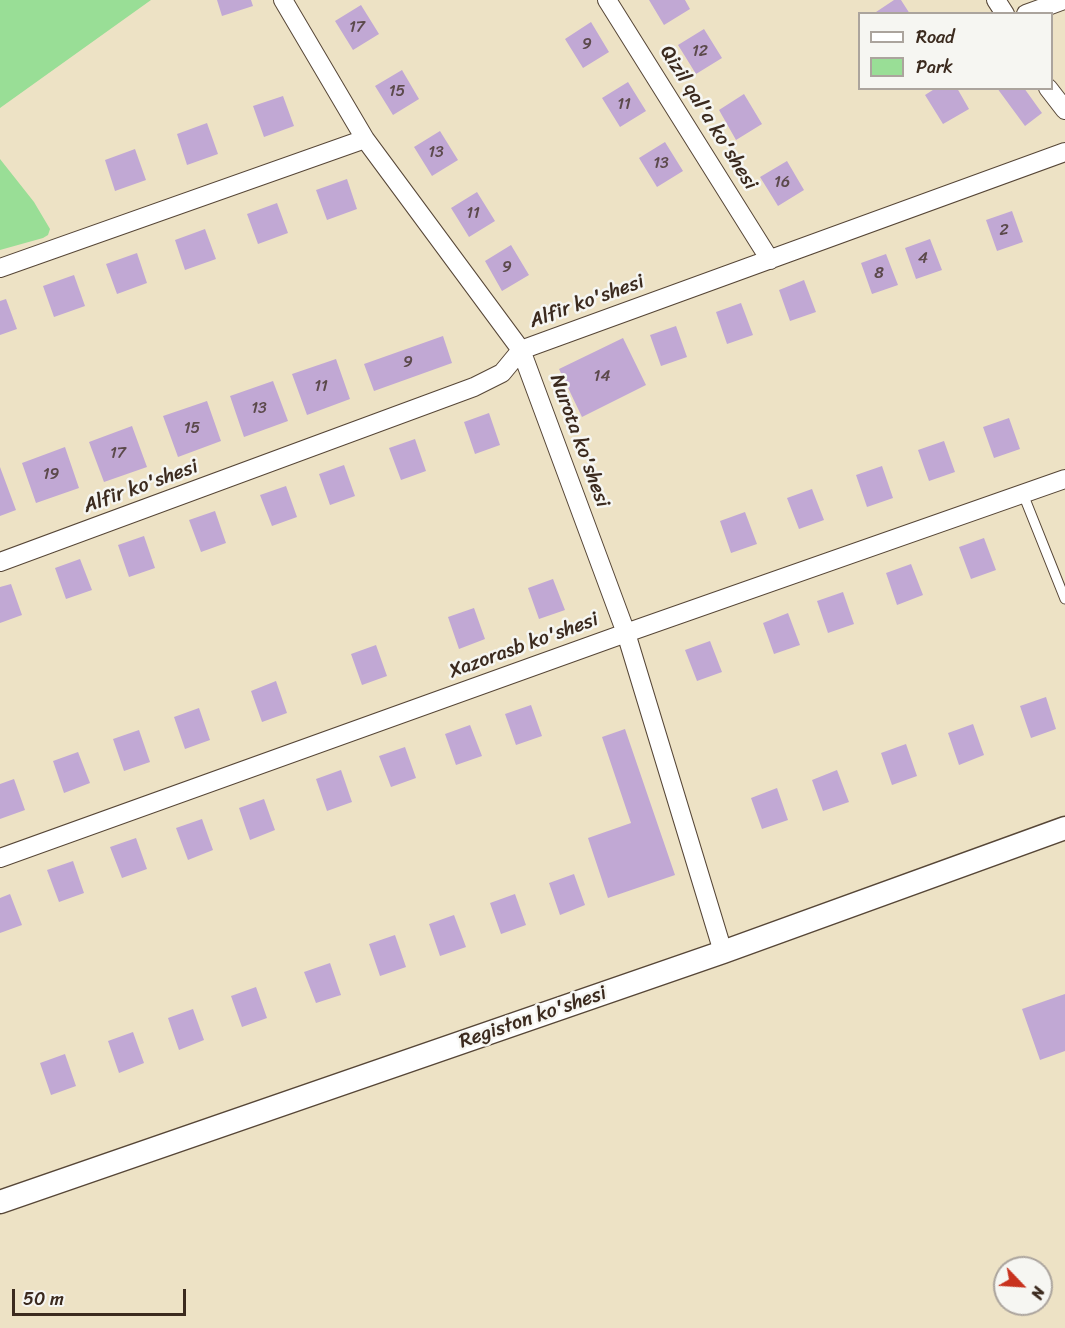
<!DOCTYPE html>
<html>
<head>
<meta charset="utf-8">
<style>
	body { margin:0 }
	#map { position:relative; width:1065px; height:1328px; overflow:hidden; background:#ede2c5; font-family:Sriracha,sans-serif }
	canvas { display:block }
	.legend { position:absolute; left:858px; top:12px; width:195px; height:78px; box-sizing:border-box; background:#f6f6f2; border:2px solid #aba49d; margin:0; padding:8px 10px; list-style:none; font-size:18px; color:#3b2a1e }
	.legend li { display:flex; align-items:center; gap:12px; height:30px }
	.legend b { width:30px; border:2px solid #aba49d }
	.north { position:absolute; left:993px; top:1256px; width:60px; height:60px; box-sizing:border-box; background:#f6f6f2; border:2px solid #aba49d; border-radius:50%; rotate:115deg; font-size:16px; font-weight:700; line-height:24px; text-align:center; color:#3b2a1e }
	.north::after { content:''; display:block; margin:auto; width:21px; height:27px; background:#c8321e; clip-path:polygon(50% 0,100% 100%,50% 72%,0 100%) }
	.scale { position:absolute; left:12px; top:1289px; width:174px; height:27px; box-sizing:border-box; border:3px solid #3b2a1e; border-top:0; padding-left:8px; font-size:18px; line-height:21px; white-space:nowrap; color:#3b2a1e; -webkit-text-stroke:4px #f6f6f2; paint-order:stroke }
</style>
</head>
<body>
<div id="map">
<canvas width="1065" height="1328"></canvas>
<ul class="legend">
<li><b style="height:8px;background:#fff"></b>Road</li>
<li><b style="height:16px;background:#99de96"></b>Park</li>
</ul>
<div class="north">N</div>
<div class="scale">50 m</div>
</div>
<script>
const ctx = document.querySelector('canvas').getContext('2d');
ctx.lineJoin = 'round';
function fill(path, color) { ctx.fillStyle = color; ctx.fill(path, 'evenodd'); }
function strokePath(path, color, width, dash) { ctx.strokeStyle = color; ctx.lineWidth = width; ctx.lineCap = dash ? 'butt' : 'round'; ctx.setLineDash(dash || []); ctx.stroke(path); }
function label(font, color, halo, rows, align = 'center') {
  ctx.font = font + ' Sriracha,sans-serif'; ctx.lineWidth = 5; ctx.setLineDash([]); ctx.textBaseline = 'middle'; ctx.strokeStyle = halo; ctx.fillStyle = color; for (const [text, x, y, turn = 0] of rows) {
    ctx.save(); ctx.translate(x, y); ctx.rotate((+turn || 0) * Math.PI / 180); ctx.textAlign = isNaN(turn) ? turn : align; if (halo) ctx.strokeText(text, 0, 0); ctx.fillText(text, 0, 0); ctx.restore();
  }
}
fill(new Path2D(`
	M0,0H151L0,108Z
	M0,159L34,202L50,229L48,235L43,238L0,250Z`), '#99de96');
fill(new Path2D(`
	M217,0H251L253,6L222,16Z
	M649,0H685L690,9L664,25Z
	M894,0H901L910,14H873Z
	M361,5L379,34L353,50L335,21Z
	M591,22L609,52L583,68L565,39Z
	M704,29L722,58L696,74L678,45Z
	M402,70L419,99L393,115L375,86Z
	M628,82L646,111L620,127L602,98Z
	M936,88H957L969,109L943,124L925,95Z
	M997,88H1024L1042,113L1025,126Z
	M744,94L762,124L736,140L719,110Z
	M283,96L294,126L264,137L253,106Z
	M207,123L218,154L187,165L177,134Z
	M440,131L458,160L432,176L414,147Z
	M665,142L683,171L657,187L639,158Z
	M135,149L146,180L115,191L105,160Z
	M787,161L804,190L778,206L760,177Z
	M347,179L357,209L327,220L316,190Z
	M477,192L495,221L469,237L451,208Z
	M277,203L288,233L258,244L247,214Z
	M1012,211L1023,242L997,251L986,220Z
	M205,229L216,259L185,270L175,240Z
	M930,239L942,270L916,279L905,248Z
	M511,245L529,275L502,291L485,261Z
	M137,253L147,283L117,294L106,264Z
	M886,254L898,285L872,294L861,263Z
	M74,275L85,306L54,317L43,286Z
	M804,280L816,312L790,321L779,290Z
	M6,299L17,329L0,335V301Z
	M741,303L753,335L727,344L716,312Z
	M676,326L687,357L661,366L650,335Z
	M443,336L452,363L374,391L364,364Z
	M623,338L646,385L582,417L559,369Z
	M336,359L350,399L307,415L292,374Z
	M273,381L288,421L244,437L230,396Z
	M207,401L221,441L178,457L163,416Z
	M489,413L500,445L475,454L464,422Z
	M1009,418L1020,449L994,458L983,427Z
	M132,426L147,467L104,482L89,442Z
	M415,439L426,471L401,480L389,448Z
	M944,441L955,472L929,481L918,450Z
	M65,447L79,488L36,503L22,463Z
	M344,465L355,496L330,505L319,474Z
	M882,466L893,498L867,507L856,475Z
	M0,467L16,510L0,516Z
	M286,486L297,517L272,526L260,495Z
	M812,489L824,520L799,529L787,498Z
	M215,511L226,543L201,552L189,520Z
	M745,512L757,544L731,553L720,521Z
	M144,536L155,568L129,577L118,545Z
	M984,538L996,570L971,579L959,547Z
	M80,559L92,590L66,599L55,568Z
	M911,564L923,595L897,605L886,573Z
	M553,579L565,610L539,619L528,588Z
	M11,584L22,615L0,623V587Z
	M843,592L854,624L828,633L817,601Z
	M474,608L485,639L459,649L448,617Z
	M788,613L800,645L774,654L763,623Z
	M710,641L722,672L697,681L685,650Z
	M376,645L387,676L362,685L351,654Z
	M276,681L287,713L262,722L251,691Z
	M1046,697L1056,729L1031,738L1020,706Z
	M531,705L542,736L516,745L505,714Z
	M199,708L210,740L185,749L174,717Z
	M973,724L984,755L959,765L948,733Z
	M470,725L482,756L456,765L445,734Z
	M625,729L675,875L608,898L588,838L631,823L602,737Z
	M139,730L150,762L124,771L113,739Z
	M906,744L917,776L892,785L881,753Z
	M405,747L416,778L391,787L379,756Z
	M78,752L90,783L64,793L53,761Z
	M341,770L352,802L327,811L316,779Z
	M837,770L849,802L823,811L812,780Z
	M14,779L25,810L0,819V784Z
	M777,788L788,820L762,829L751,798Z
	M264,799L275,830L250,840L239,808Z
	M202,819L213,850L188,860L176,828Z
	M136,838L147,869L122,878L110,847Z
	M73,861L84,893L59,902L47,870Z
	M574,874L585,905L560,915L549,883Z
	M10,894L22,925L0,933V898Z
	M515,894L526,925L501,934L490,903Z
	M454,915L466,947L440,956L429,924Z
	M395,935L406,967L380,976L369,944Z
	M330,963L341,995L316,1003L304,972Z
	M256,987L267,1018L242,1027L231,996Z
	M1065,994V1051L1040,1060L1022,1009Z
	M193,1009L204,1040L179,1050L168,1018Z
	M133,1032L144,1063L119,1073L108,1041Z
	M65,1054L76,1086L51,1095L40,1063Z`), '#c1a8d4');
const service = new Path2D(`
	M1023,494L1065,599`);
const minor = new Path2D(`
	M283,0L365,139L521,350L626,633L723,952
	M607,0L770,260
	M996,0L1005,14
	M1026,14L1064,0
	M1048,88L1065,110
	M0,268L365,139
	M0,562L474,387L502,373L521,350L1065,152
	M0,858L626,633L1065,479`);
const tertiary = new Path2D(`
	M0,1202L723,952L1065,828`);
strokePath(service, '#564637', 11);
strokePath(minor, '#564637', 20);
strokePath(tertiary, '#564637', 25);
strokePath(service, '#fff', 9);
strokePath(minor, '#fff', 18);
strokePath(tertiary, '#fff', 22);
label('16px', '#5c4a4c', null, [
	["17",357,28],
	["9",587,45],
	["12",700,52],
	["15",397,92],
	["11",624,105],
	["13",436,153],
	["13",661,164],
	["16",782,183],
	["11",473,214],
	["2",1004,231],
	["4",923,259],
	["9",507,268],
	["8",879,274],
	["9",408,363],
	["14",602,377],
	["11",321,387],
	["13",259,409],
	["15",192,429],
	["17",118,454],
	["19",51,475]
]);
label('20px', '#3b2a1e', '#f6f6f2', [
	["Qizil qal'a ko'shesi",708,118,58],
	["Alfir ko'shesi",587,302,-20],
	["Nurota ko'shesi",579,441,70],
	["Alfir ko'shesi",141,487,-20],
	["Xazorasb ko'shesi",524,646,-20],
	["Registon ko'shesi",533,1018,-19]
]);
</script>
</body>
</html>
